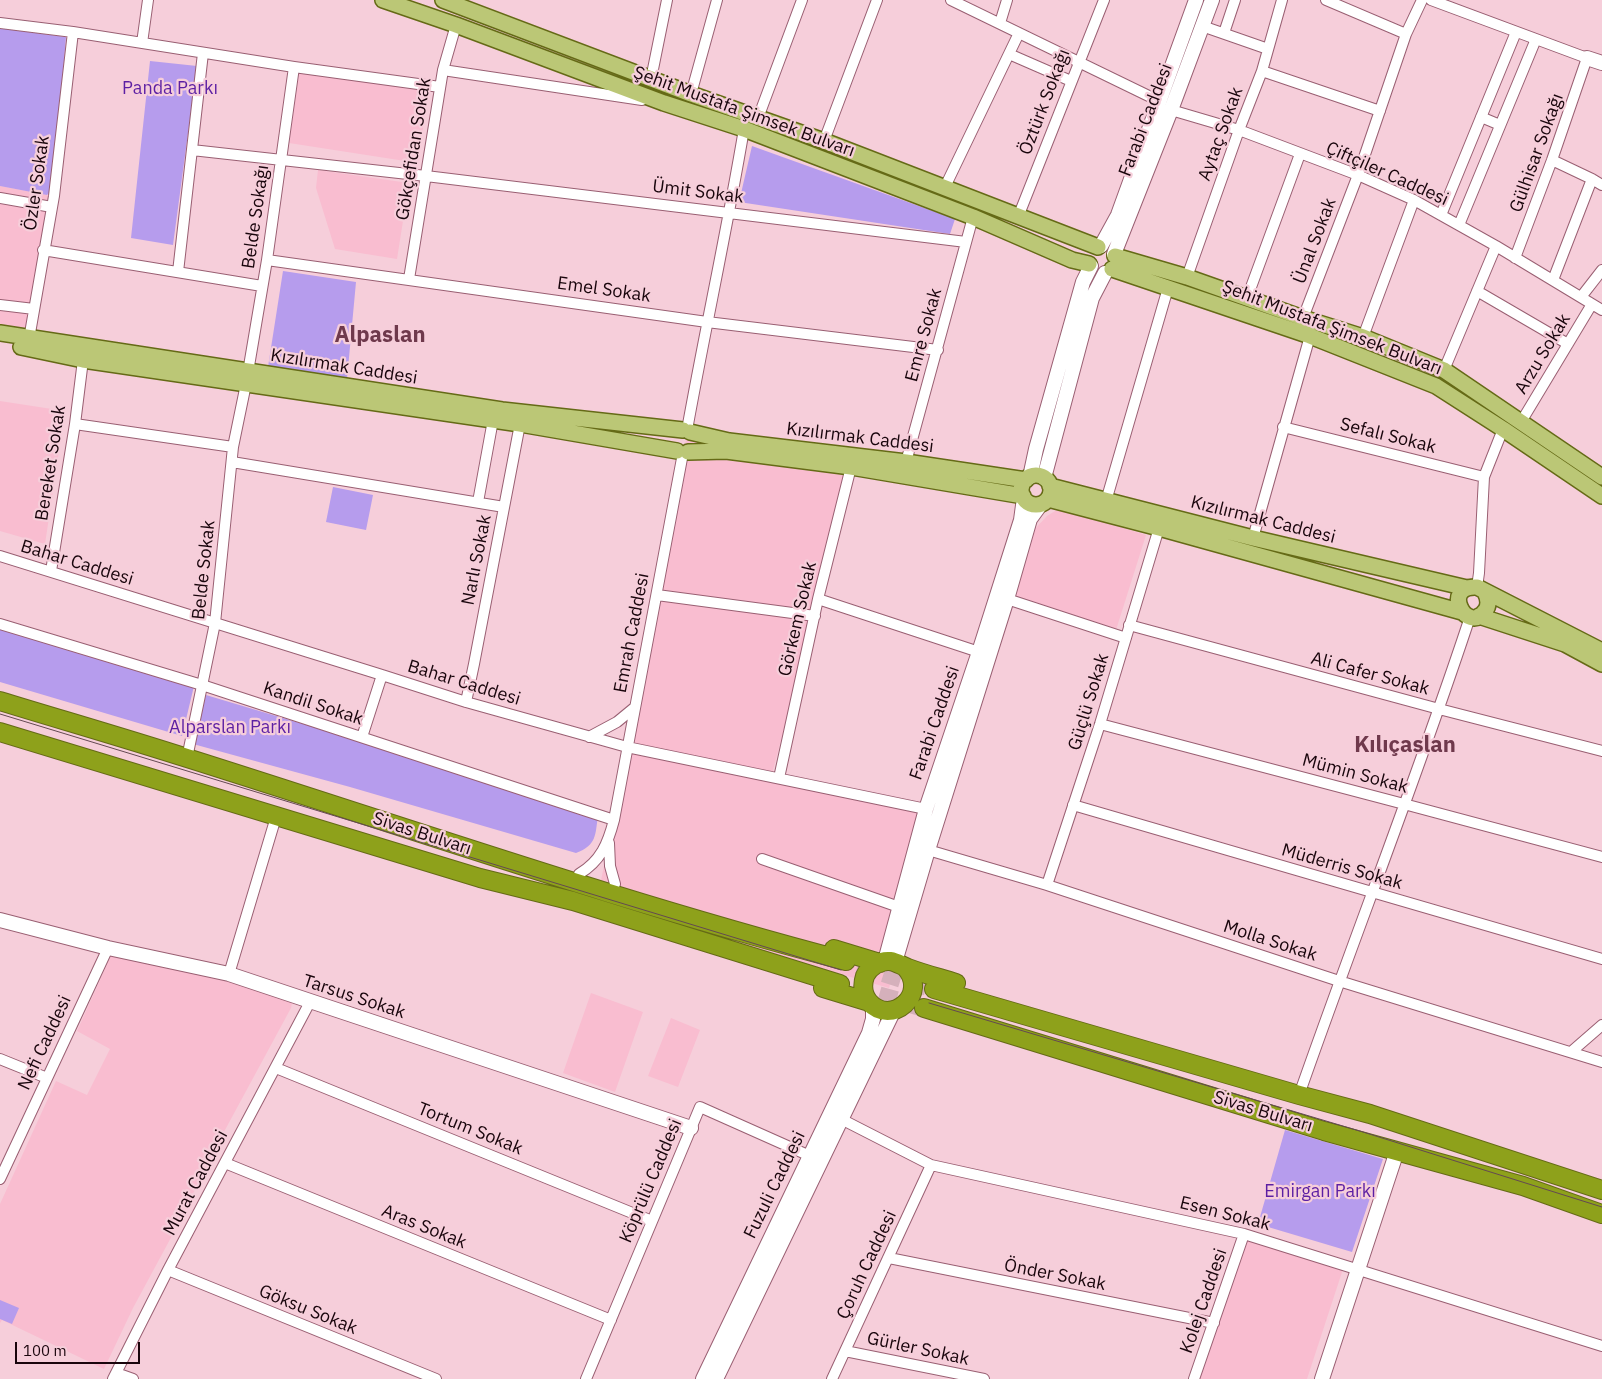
<!DOCTYPE html>
<html>
<head>
<meta charset="utf-8">
<style>
	body { margin:0 }
	#map { position:relative; width:1602px; height:1379px; overflow:hidden; background:#f6ceda; font-family:"IBM Plex Sans",sans-serif }
	canvas { display:block }
	.scale { position:absolute; left:15px; top:1342px; width:125px; height:22px; box-sizing:border-box; border:2px solid #19050c; border-top:0; padding-left:6px; font-size:15px; line-height:18px; white-space:nowrap; color:#19050c; -webkit-text-stroke:4px #f6ceda; paint-order:stroke }
</style>
</head>
<body>
<div id="map">
<canvas width="1602" height="1379"></canvas>
<div class="scale">100 m</div>
</div>
<script>
const ctx = document.querySelector('canvas').getContext('2d');
ctx.lineJoin = 'round';
function fill(path, color) { ctx.fillStyle = color; ctx.fill(path, 'evenodd'); }
function strokePath(path, color, width, dash) { ctx.strokeStyle = color; ctx.lineWidth = width; ctx.lineCap = dash ? 'butt' : 'round'; ctx.setLineDash(dash || []); ctx.stroke(path); }
function label(font, color, halo, rows, align = 'center') {
  ctx.font = font + ' "IBM Plex Sans",sans-serif'; ctx.lineWidth = 4.5; ctx.setLineDash([]); ctx.textBaseline = 'middle'; ctx.strokeStyle = halo; ctx.fillStyle = color; for (const [text, x, y, turn = 0] of rows) {
    ctx.save(); ctx.translate(x, y); ctx.rotate((+turn || 0) * Math.PI / 180); ctx.textAlign = isNaN(turn) ? turn : align; if (halo) ctx.strokeText(text, 0, 0); ctx.fillText(text, 0, 0); ctx.restore();
  }
}
fill(new Path2D(`
	M300,68L429,87L418,163L289,143Z
	M318,170L409,183L397,259L335,249L316,188Z
	M0,186L59,197L31,334L0,331Z
	M0,401L65,411L45,544L0,531Z
	M686,440L855,461L772,774L941,813L889,988L596,904L630,742Z
	M1063,509L1146,535L1116,630L1016,598L1032,532L1047,516L1055,511Z
	M114,949L289,996L292,1003L291,1008L212,1154L181,1219L133,1308L104,1369L2,1320L0,1323V1204L56,1081L87,1095L110,1049L77,1031Z
	M591,993L643,1012L615,1092L563,1073Z
	M671,1018L700,1030L678,1087L648,1076Z
	M1246,1237L1343,1269L1307,1379H1199Z`), '#f9bdd0');
fill(new Path2D(`
	M0,28L66,37L57,145L51,191L47,195L0,186Z
	M150,61L197,66L173,245L131,238Z
	M752,146L955,219L950,234L739,202Z
	M283,271L356,282L347,379L268,367Z
	M333,487L373,495L366,530L326,522Z
	M0,629L194,686L182,736L0,682Z
	M206,695L450,768L598,816C595,835 597,845 576,853L350,787L193,744Z
	M1285,1130L1383,1159L1352,1252L1258,1224Z
	M0,1300L19,1308L12,1324L0,1319Z`), '#b69ced');
strokePath(new Path2D(`
	M858,965L934,989
	M853,988L924,1008`), '#d5b0bb', 18, [18, 9]);
const street = new Path2D(`
	M951,0L1159,101
	M1326,0L1406,34
	M1431,0L1587,58L1552,160L1515,258
	M0,23L73,32L294,67L440,87
	M1000,23L1007,0
	M1202,26L1268,49
	M1224,33L1235,0
	M142,43L148,0
	M1009,54L1071,81
	M443,70L642,100
	M1262,71L1380,111
	M651,79L667,0
	M691,94L717,0
	M1171,110L1239,130L1358,175L1414,200L1496,246L1602,310
	M1481,117L1500,125
	M758,118L802,0
	M824,141L877,0
	M192,150L426,176L966,242
	M1552,160L1592,179L1602,185
	M944,189L1019,33
	M0,198L52,207
	M1441,215L1516,32
	M1018,217L1104,0
	M1459,225L1536,39
	M43,250L262,286
	M267,260L707,322L938,350
	M178,272L203,53
	M1187,277L1239,130L1262,71L1282,0
	M409,279L443,70L456,25
	M1553,280L1592,179
	M1477,291L1568,344
	M1581,297L1602,270
	M1247,298L1300,154
	M0,305L34,309
	M1303,318L1358,175L1406,34L1422,0
	M1363,337L1414,200
	M29,339L54,196L73,32
	M1444,370L1496,246
	M248,372L267,260L294,67
	M1521,422L1592,304
	M75,424L233,447
	M1283,427L1484,477
	M687,430C705,330 727,230 744,129
	M232,462L504,507
	M906,462L973,217
	M1106,501L1168,288
	M478,502L493,420
	M1253,538L1310,336
	M0,556L382,675L466,702L627,747L926,809
	M51,571L75,424L83,360
	M1477,587L1479,573L1484,477L1503,429
	M657,595L815,616
	M818,599L979,652
	M1007,599L1126,638
	M0,624L202,685L614,820
	M1129,625L1439,709L1602,751
	M466,702L474,664L520,424
	M1100,724L1404,804L1602,857
	M362,737L382,675
	M589,737L617,722L634,708
	M187,758L215,623L233,447L246,384
	M779,778L818,599L851,467
	M1073,805L1602,959
	M609,843L610,866L615,884
	M928,850L1047,885L1339,981L1602,1062
	M762,859L899,907
	M579,874C601,861 608,843 614,820L683,453
	M1047,885L1100,724L1159,528
	M229,974L276,817
	M1571,1052L1602,1025
	M0,1059L47,1078
	M276,1068L652,1221
	M1299,1095C1355,935 1417,778 1470,617
	M841,1119L931,1165L1244,1234L1602,1346
	M225,1163L611,1320
	M0,1179L108,948
	M889,1258L1214,1323
	M168,1270L436,1379
	M845,1351L984,1379
	M116,1373L133,1379
	M113,1379L168,1270L310,1002
	M586,1379L700,1107L810,1156
	M832,1379L931,1165
	M1194,1379L1244,1234`);
const secondary = new Path2D(`
	M1587,58L1602,63
	M1101,246L1118,215L1196,0
	M1114,254L1171,110L1212,0
	M1030,477L1036,449L1083,282L1091,266
	M1044,478L1092,298L1105,273
	M0,920L108,948L229,974L691,1128
	M885,961L926,809L979,652L1021,520L1024,498
	M895,962L928,850L1007,599L1030,519L1041,504
	M703,1379L869,1033L873,1019V1006
	M716,1379L894,1010
	M1322,1379L1397,1151`);
const primary = new Path2D(`
	M383,0L456,25L664,103L744,129L973,217L1072,260L1089,264
	M443,0L691,94L824,141L1098,247
	M1115,256L1187,277L1303,318L1363,337L1444,370L1602,477
	M1112,269L1310,336L1436,386L1503,429L1602,496
	M0,333L502,410L683,430
	M21,347L83,360L520,424L677,451
	M690,432L729,441L906,462L1026,480
	M688,452L726,451L851,467L1023,496
	M1021 490a15 15 0 1 1 30 0a15 15 0 1 1-30 0Z
	M1050,486L1253,538L1467,588
	M1048,499L1159,528L1462,612
	M1485,592C1488,598 1490,605 1485,611C1467,636 1440,585 1477,587L1602,651
	M1479,616L1565,644L1602,664`);
const highway = new Path2D(`
	M0,701C62,720 125,738 187,758C406,827 624,903 846,961
	M0,732L480,878L573,901L840,984
	M834,949L880,963
	M905,967C930,994 891,1027 869,1002C863,995 862,985 865,976C869,967 880,960 890,961C897,962 902,966 908,968C924,974 940,978 956,983
	M823,988L869,1002
	M934,989L1299,1095L1370,1114L1602,1190
	M924,1008L1324,1131L1523,1186L1602,1214`);
strokePath(street, '#995f72', 12);
strokePath(secondary, '#995f72', 16);
strokePath(primary, '#656a16', 18);
strokePath(highway, '#656a16', 20);
strokePath(street, '#fff', 10);
strokePath(secondary, '#fff', 14);
strokePath(primary, '#bbc776', 15);
strokePath(highway, '#8ea11b', 18);
strokePath(new Path2D(`
	M0,714L841,970
	M929,1003L1363,1132L1602,1207`), '#644952', 1);
label('18px', '#5c1fa3', '#f6ceda', [
	["Panda Parkı",170,89],
	["Alparslan Parkı",230,728],
	["Emirgan Parkı",1320,1192]
]);
label('18px', '#19050c', '#f6ceda', [
	["Öztürk Sokağı",1045,102,-69],
	["Şehit Mustafa Şimsek Bulvarı",744,112,20],
	["Farabi Caddesi",1146,120,-69],
	["Aytaç Sokak",1221,134,-70],
	["Gökçefidan Sokak",414,149,-81],
	["Gülhisar Sokağı",1537,153,-70],
	["Çiftçiler Caddesi",1387,174,24],
	["Özler Sokak",37,183,-82],
	["Ümit Sokak",698,192,7],
	["Belde Sokağı",256,217,-82],
	["Ünal Sokak",1315,241,-69],
	["Emel Sokak",604,290,8],
	["Şehit Mustafa Şimsek Bulvarı",1332,328,21],
	["Emre Sokak",924,335,-75],
	["Arzu Sokak",1543,354,-59],
	["Kızılırmak Caddesi",344,367,9],
	["Sefalı Sokak",1388,436,14],
	["Kızılırmak Caddesi",860,438,7],
	["Bereket Sokak",51,463,-81],
	["Kızılırmak Caddesi",1263,520,14],
	["Narlı Sokak",477,560,-79],
	["Bahar Caddesi",77,563,17],
	["Belde Sokak",204,570,-84],
	["Görkem Sokak",798,619,-77],
	["Emrah Caddesi",632,633,-79],
	["Ali Cafer Sokak",1370,674,15],
	["Bahar Caddesi",464,683,17],
	["Güçlü Sokak",1089,702,-73],
	["Kandil Sokak",313,704,18],
	["Farabi Caddesi",935,723,-71],
	["Mümin Sokak",1355,774,15],
	["Sivas Bulvarı",422,834,18],
	["Müderris Sokak",1342,867,16],
	["Molla Sokak",1270,941,18],
	["Tarsus Sokak",354,997,18],
	["Nefi Caddesi",45,1043,-65],
	["Sivas Bulvarı",1263,1112,17],
	["Tortum Sokak",470,1129,22],
	["Köprülü Caddesi",651,1181,-67],
	["Murat Caddesi",196,1183,-62],
	["Fuzuli Caddesi",775,1185,-64],
	["Esen Sokak",1225,1214,14],
	["Aras Sokak",424,1227,22],
	["Çoruh Caddesi",867,1265,-65],
	["Önder Sokak",1055,1275,11],
	["Kolej Caddesi",1204,1301,-71],
	["Göksu Sokak",308,1310,22],
	["Gürler Sokak",918,1349,12]
]);
label('bold 22px', '#6f394c', '#f6ceda', [
	["Alpaslan",380,336],
	["Kılıçaslan",1405,746]
]);
</script>
</body>
</html>
